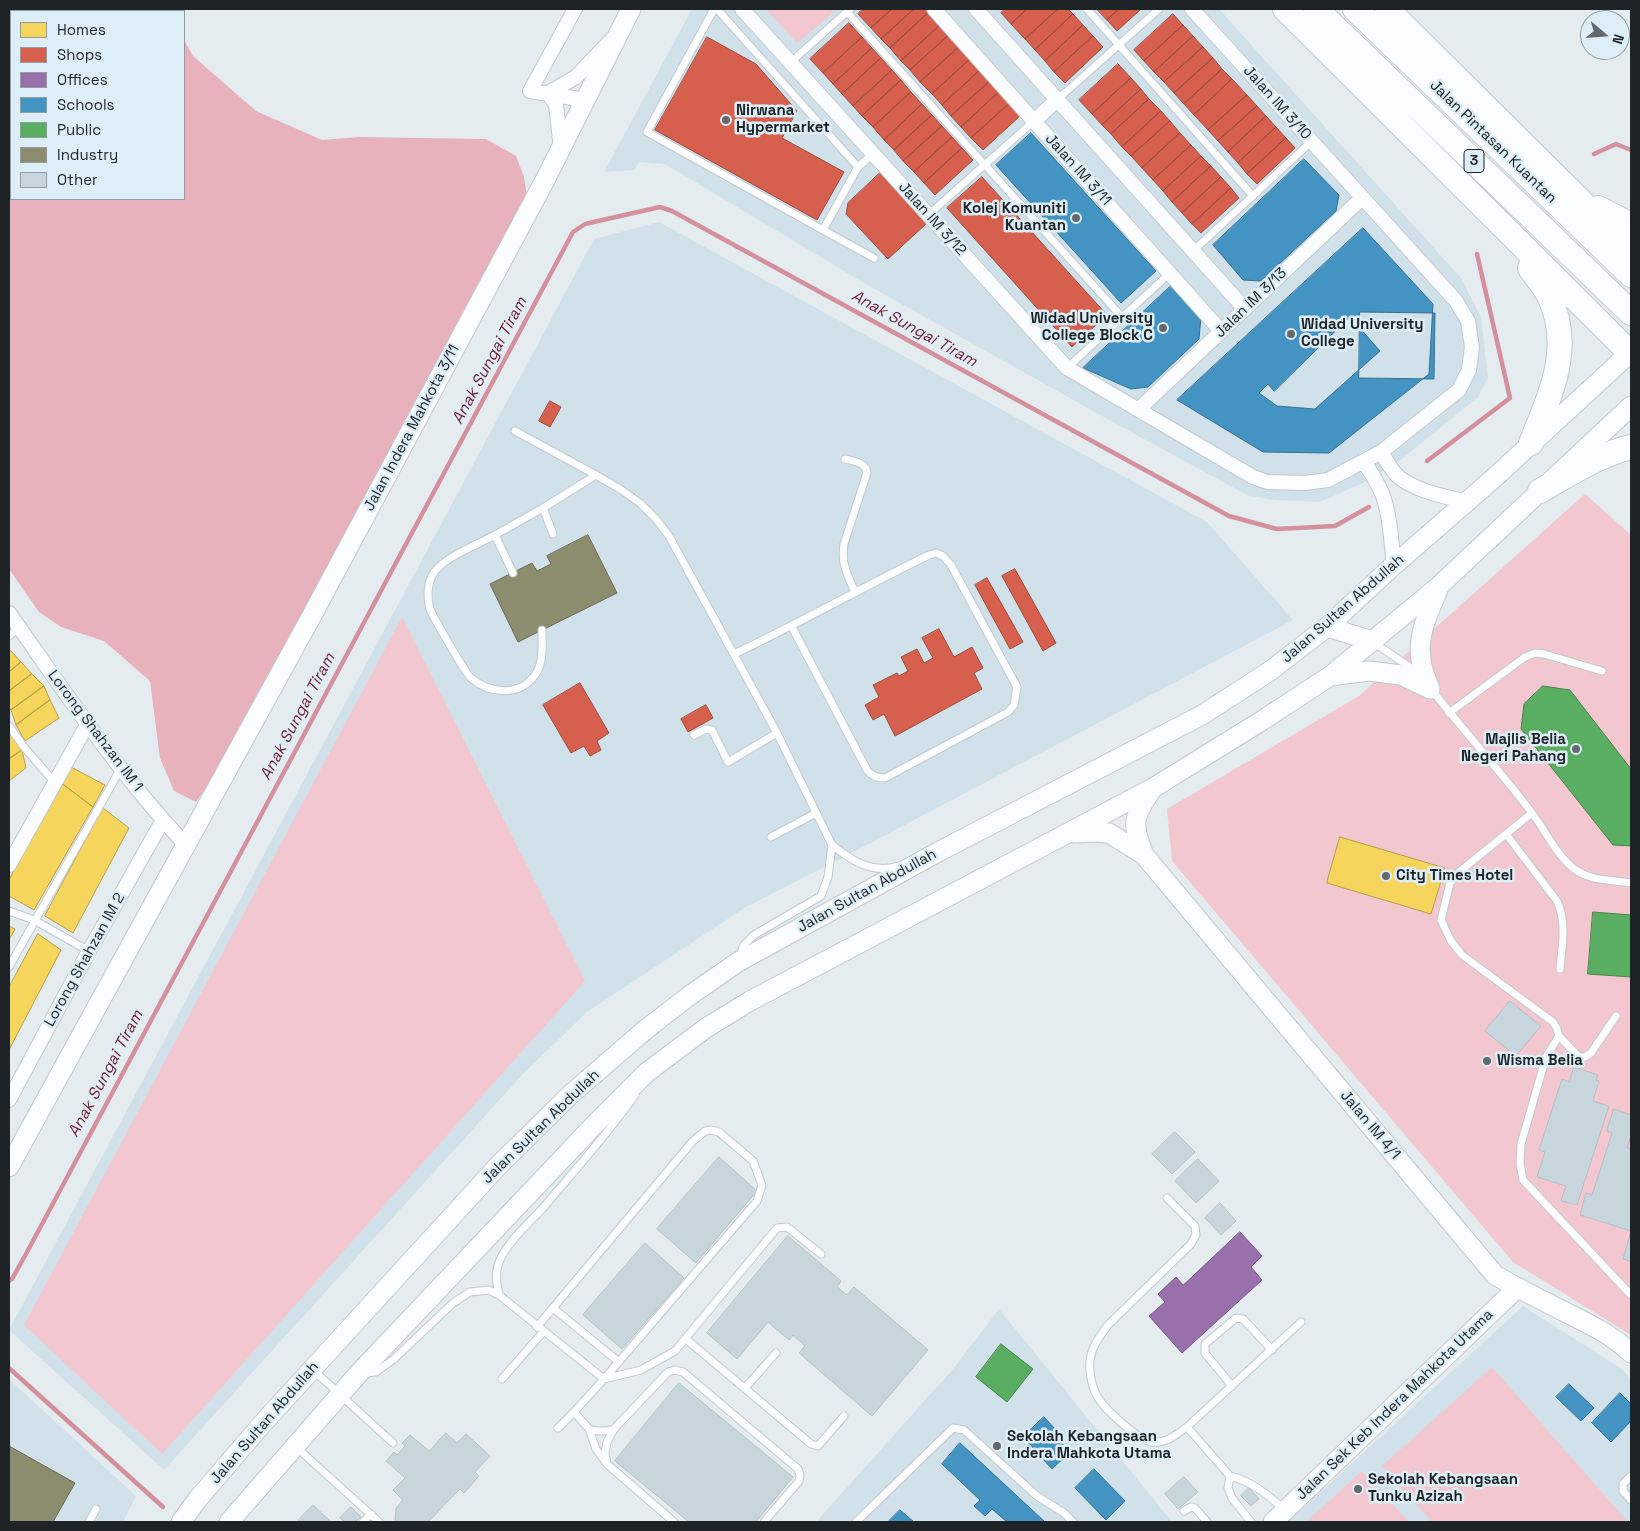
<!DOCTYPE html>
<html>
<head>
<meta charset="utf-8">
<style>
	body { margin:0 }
	#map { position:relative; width:1640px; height:1531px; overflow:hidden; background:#e4ecf0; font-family:"Space Grotesk",sans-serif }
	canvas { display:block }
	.frame { position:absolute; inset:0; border:10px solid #1d2326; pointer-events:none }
	.legend { position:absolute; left:10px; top:10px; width:175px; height:190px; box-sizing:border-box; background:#deeef6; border:1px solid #919da3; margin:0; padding:6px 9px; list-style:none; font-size:15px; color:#1d2326 }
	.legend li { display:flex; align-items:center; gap:10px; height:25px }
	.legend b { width:25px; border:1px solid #919da3 }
	.north { position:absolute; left:1580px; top:10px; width:50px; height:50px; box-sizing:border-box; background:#deeef6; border:1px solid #919da3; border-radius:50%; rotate:108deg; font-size:14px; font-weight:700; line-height:20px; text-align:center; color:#1d2326 }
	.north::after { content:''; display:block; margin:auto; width:18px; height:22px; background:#63696d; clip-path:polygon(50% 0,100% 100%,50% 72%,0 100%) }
</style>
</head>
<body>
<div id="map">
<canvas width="1640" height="1531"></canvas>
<div class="frame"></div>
<ul class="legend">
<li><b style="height:14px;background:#f6d55c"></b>Homes</li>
<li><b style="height:14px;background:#d6604d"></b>Shops</li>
<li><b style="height:14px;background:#9970ab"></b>Offices</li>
<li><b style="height:14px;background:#4393c3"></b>Schools</li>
<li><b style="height:14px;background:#5aae61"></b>Public</li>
<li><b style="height:14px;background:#8c8c6e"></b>Industry</li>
<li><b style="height:14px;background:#c7d6dd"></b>Other</li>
</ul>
<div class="north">N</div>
</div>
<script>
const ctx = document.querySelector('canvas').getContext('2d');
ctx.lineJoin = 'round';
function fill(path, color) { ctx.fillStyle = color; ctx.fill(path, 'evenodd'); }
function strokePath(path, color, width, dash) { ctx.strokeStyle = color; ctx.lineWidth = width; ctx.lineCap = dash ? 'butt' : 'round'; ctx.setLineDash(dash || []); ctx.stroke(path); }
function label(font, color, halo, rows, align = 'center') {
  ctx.font = font + ' "Space Grotesk",sans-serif'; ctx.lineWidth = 5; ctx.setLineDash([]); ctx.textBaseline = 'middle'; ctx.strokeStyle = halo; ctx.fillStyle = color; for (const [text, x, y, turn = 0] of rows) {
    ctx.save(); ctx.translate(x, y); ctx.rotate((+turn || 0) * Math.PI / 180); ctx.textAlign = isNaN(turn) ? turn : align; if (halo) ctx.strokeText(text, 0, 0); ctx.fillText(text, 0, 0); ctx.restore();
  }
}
fill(new Path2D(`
	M692,9H1219L1461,278L1481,317L1488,378L1478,397L1402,459L1367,481L1320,502L1275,500L1249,496L1120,426L864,283L665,164L639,162L635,170L604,172Z
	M659,222L1207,522L1293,620L844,857L746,907L587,1012L523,1074L164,1470L9,1330L594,239Z
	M1523,1306L1622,1369L1631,1379V1522H1288Z
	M999,1309L1172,1522H816L953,1369Z
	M9,1379L136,1496L123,1522H9Z`), '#d1e1ea');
fill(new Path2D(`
	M766,9H837L799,42H796Z
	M1585,494L1631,535V1335L1513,1262L1172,861L1167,809L1359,696Z
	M402,617L585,981L162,1454L24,1325Z
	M1492,1367L1627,1521L1625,1522H1432L1382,1466Z
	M1362,1471L1409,1522H1306Z`), '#f2c7cf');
fill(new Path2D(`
	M9,9H139L144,11H11V199H184V40L193,56L256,111L322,140L359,137L486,139L516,156L524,177L529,210L250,726L196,802L174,791L160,758L150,681L104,641L61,627L39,612L9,569Z`), '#e7b2bc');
const homes = new Path2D(`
	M11,651L21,662L9,672V652Z
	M21,662L32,674L9,691V672Z
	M32,674L44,686L11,710L9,708V691Z
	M44,686L50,700L16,725L11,710Z
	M50,700L59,718L25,741L16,725Z
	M11,735L22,750L9,759V736Z
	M22,750L26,768L9,781V759Z
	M69,766L105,785L93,807L60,782Z
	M60,782L93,807L34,910L9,896V880Z
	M103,808L129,828L73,933L45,916Z
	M1340,837L1445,868L1431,914L1327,883Z
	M9,926L15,929L9,940Z
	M38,934L61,950L9,1050V987Z`);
fill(homes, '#f6d55c');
strokePath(homes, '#b5a04c', 1);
const shops = new Path2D(`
	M863,9H892L871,28L858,14Z
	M892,9H914L881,39L871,28Z
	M914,9H925L928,13L890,48L881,39Z
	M1005,9H1027L1011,24L1001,13Z
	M1027,9H1058L1025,39L1011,24Z
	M1058,9H1068L1073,14L1035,50L1025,39Z
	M1097,9H1119L1107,20Z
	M1119,9H1141L1117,31L1107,20Z
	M928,13L940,25L901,61L890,48Z
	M1073,14L1083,25L1045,61L1035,50Z
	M1173,14L1183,25L1144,61L1134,50Z
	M849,23L862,37L823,73L810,59Z
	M940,25L949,35L910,70L901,61Z
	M1083,25L1093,36L1054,72L1045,61Z
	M1183,25L1193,36L1154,72L1144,61Z
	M949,35L959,47L920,82L910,70Z
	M1093,36L1103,47L1065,83L1054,72Z
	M1193,36L1203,47L1164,82L1154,72Z
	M707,37L756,64L797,111L782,138L844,172L817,220L655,130Z
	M862,37L872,48L833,84L823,73Z
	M959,47L970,59L932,94L920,82Z
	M1203,47L1213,58L1174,93L1164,82Z
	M872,48L881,58L842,94L833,84Z
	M881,58L892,70L853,106L842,94Z
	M1213,58L1222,69L1184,104L1174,93Z
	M970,59L980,70L942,105L932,94Z
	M1118,64L1131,78L1092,114L1079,100Z
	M1222,69L1232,79L1194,115L1184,104Z
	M892,70L901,80L862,116L853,106Z
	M980,70L990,81L951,116L942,105Z
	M1131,78L1141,89L1102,125L1092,114Z
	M1232,79L1247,95L1208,130L1194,115Z
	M901,80L911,92L873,127L862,116Z
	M990,81L1000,91L961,127L951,116Z
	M1141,89L1149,99L1111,134L1102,125Z
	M1000,91L1010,103L971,138L961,127Z
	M911,92L922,104L884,140L873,127Z
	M1247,95L1257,106L1218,141L1208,130Z
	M1149,99L1161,111L1122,147L1111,134Z
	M1010,103L1021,115L983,150L971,138Z
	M922,104L932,115L894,150L884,140Z
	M1257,106L1266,116L1228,152L1218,141Z
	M1161,111L1170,121L1131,156L1122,147Z
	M932,115L942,126L903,161L894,150Z
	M1266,116L1276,127L1238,163L1228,152Z
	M1170,121L1180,133L1142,168L1131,156Z
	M942,126L952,137L914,172L903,161Z
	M1276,127L1286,138L1247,174L1238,163Z
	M1180,133L1191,145L1153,180L1142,168Z
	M952,137L962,148L924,183L914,172Z
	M1286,138L1295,148L1257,184L1247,174Z
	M1191,145L1201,156L1163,191L1153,180Z
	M962,148L973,160L935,195L924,183Z
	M1201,156L1211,166L1172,202L1163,191Z
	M1211,166L1221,177L1182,213L1172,202Z
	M880,173L927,223L888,259L846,214L848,203Z
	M982,177L1107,315L1072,347L947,208Z
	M1221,177L1231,188L1192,224L1182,213Z
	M1231,188L1239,198L1201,233L1192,224Z
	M550,401L561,407L550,427L539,421Z
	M1015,569L1056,643L1043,651L1002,576Z
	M987,578L1023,642L1010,649L975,585Z
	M939,629L954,657L972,647L983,668L974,673L982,689L895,736L884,714L873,720L865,705L879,697L873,685L897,673L899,676L908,671L901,657L917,649L924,663L933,658L922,638Z
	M580,683L609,733L597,741L601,750L590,756L584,746L571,753L543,705Z
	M706,705L713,718L688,732L681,719Z`);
fill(shops, '#d6604d');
strokePath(shops, '#9e4e41', 1);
const offices = new Path2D(`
	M1240,1232L1262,1256L1251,1267L1262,1280L1182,1353L1149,1316L1165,1302L1158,1294L1176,1277L1183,1285Z`);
fill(offices, '#9970ab');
strokePath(offices, '#745983', 1);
const schools = new Path2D(`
	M1031,133L1156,271L1121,303L996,165Z
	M1304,159L1339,195L1336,211L1261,281L1243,280L1213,245Z
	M1363,228L1433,304L1429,374L1329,453L1263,452L1177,400ZM1350,317L1380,351L1315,409L1277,406L1259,393L1268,384L1274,391Z
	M1172,285L1201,317L1199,339L1148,387L1131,389L1083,368Z
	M1360,312L1435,313L1434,379L1359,378Z
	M1569,1384L1594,1408L1581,1421L1556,1397Z
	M1620,1393L1631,1404V1421L1611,1442L1592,1423Z
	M1044,1417L1056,1430L1052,1433L1070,1452L1052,1469L1023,1437Z
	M960,1443L1045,1522H1007L992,1509L985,1516L974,1506L980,1500L942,1464Z
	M1094,1469L1125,1501L1106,1520L1075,1488Z
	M900,1510L914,1522H888Z`);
fill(schools, '#4393c3');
strokePath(schools, '#387194', 1);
const public = new Path2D(`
	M1543,686L1570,690L1631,769V846L1613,845L1521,729L1524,704Z
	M1593,912L1631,915V977L1588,974Z
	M1001,1344L1033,1369L1007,1402L976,1377Z`);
fill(public, '#5aae61');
strokePath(public, '#48844f', 1);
const industry = new Path2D(`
	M588,535L617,593L518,642L490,584L532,563L537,571L551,564L547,556Z
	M9,1446L75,1483L53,1522H9Z`);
fill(industry, '#8c8c6e');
strokePath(industry, '#6b6c58', 1);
strokePath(new Path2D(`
	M1594,154L1616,144L1631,150
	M1427,461L1510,398L1477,254
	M9,1281L12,1279L26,1254L573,232L585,224L660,207L672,211L1229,516L1277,529L1335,526L1369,507
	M9,1368L163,1507`), '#d5909d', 4.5);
const building = new Path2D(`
	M1510,1001L1541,1026L1516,1056L1485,1031Z
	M1574,1067L1598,1075L1596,1080L1599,1081L1593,1101L1609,1106L1577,1205L1561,1201L1566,1186L1537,1177L1545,1152L1539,1150L1562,1079L1569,1082Z
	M1614,1109L1631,1115V1136L1627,1148L1631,1149V1261L1623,1259L1631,1231L1580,1215L1586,1193L1592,1195L1612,1133L1607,1131Z
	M1175,1132L1195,1152L1172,1174L1152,1154Z
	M719,1157L757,1191L696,1263L657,1229Z
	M1198,1159L1219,1181L1196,1203L1175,1181Z
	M1220,1203L1236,1221L1221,1235L1205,1218Z
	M788,1236L841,1281L837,1287L847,1295L854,1287L928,1350L872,1416L799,1353L805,1346L793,1335L789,1340L768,1322L737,1359L707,1333Z
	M645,1243L684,1278L622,1349L583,1315Z
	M679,1383L793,1477L756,1522H689L615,1461Z
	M446,1433L457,1443L466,1434L490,1456L475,1472L479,1476L464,1493L460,1489L428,1522H395L396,1508L403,1500L393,1490L405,1478L386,1461L394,1452L397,1455L405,1446L402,1443L410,1435L429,1451Z
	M1184,1477L1198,1492L1178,1509L1165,1494Z
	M1249,1488L1259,1499L1251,1506L1241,1496Z
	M313,1505L331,1522H297Z
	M351,1507L361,1517L355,1522H345L340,1518Z`);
fill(building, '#c7d6dd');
strokePath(building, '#b9bfc3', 1);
const lane = new Path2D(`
	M714,9L647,132L823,230L858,167L873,154
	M717,9L858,167
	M1087,9L1253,196
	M847,12L1122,317
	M791,62L850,9
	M1058,99L1159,9
	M928,215L1034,121
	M823,230L874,258
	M1193,251L1311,142
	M1067,368L1170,273
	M515,431L596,475L620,489L640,503L656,519L669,536L777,733L832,845C852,861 872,874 898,866
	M845,459C853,461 866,462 867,473L844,544C841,564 847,574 855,592
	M543,508L553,534
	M495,535L543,508L596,475
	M513,573L495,535C479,544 439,559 432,576C427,586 427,599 430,609C433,617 466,674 471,678C490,694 519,697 535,675C544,663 542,644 542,630
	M9,636L19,628
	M1373,642L1411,668L1418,676
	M734,654C800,623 863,587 929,555L936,553L943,556L951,565L1017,687L1014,705L1008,712L885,778C876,778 872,776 867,770L792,627
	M1431,689C1464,731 1500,771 1532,813C1545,830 1556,854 1573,868C1589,881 1612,880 1631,883
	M1449,713L1525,657L1535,653L1544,654L1602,671
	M9,726L24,747L55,783
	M694,735L706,729L712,730L728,762L777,733
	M1532,813L1459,872L1450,883L1441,920L1451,941L1462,955L1553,1022L1557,1029L1559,1036L1546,1057L1521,1144L1520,1164L1523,1180L1631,1295
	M1506,834L1557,901C1567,923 1562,946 1560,969
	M771,837L816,813
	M9,911L34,920L89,951
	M739,957L744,945L754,935L821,896L828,877L832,845
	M9,967L121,768
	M1559,1036L1579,1057H1585L1591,1053L1616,1016
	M1167,1198L1195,1226L1196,1235L1191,1244L1108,1325C1102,1334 1093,1344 1091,1355C1088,1367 1091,1385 1097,1396C1104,1409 1138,1440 1152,1442C1166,1444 1177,1434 1187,1427L1301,1322
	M499,1295C497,1285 495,1275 498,1265C504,1245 529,1223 543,1208C574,1171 607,1135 635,1095
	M553,1308L619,1362
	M537,1327L692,1142L705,1131L711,1130L719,1132L753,1161L762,1185L757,1201L604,1379L574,1412L589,1429L596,1449L607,1464
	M686,1339L811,1444L818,1446L844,1416
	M312,1369L393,1443
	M365,1373L376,1372L394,1359L453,1303L470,1292L489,1290L499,1295L604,1379
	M502,1379L543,1332
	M604,1379L641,1370L675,1351L777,1228L787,1227L821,1254
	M1232,1386L1205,1353V1344L1236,1318L1243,1319L1272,1350
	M745,1388L776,1353
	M1187,1427L1230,1476C1250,1481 1269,1495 1284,1510
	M558,1428L574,1412
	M589,1429C598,1432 605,1432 614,1429
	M296,1447L379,1522
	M1230,1476L1228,1488L1232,1498L1251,1522
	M1631,1476L1623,1484V1491L1631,1500
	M1184,1511L1191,1507L1195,1508L1207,1522
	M89,1522L96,1509
	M363,1522L371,1514
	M674,1522L607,1464L605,1453L607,1442L614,1429L668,1372L675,1370L683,1372L798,1469L800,1475L799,1481L764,1522
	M856,1522L953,1428L964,1430L1037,1496L1064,1513L1073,1522`);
const street = new Path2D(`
	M575,9L530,91L585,100
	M742,9L1067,368L1253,477L1267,482L1305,483L1328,480L1381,452L1459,390L1469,370L1472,347L1468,321L1456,301L1192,9
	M934,9L1221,331
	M976,9L1245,309
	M548,93L576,77L612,39
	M548,93L556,105L561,149
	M1034,121L1058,99
	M1139,409L1362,198
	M1381,452C1387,461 1392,472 1400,478C1419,492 1444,496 1467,502
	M1364,462C1372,474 1380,486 1384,499C1391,520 1391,543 1394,565
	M9,613C65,692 119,774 186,845
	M9,865L87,725
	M9,1100L89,951L163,820`);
const secondary = new Path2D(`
	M1327,627L1373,641
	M1330,676L1369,671L1401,675L1430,689
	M1430,689C1426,679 1422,670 1421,659C1417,635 1429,611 1438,590
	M1074,833L1096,832L1109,833L1144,855L1495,1275C1517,1288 1540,1299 1563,1311C1587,1323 1611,1334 1631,1353
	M1144,855C1131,822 1133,818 1152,789
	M9,1167L310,619L544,182L631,9
	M181,1522L197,1500L263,1423L498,1166L570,1095L645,1030L689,996L738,962L938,852L1202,715L1270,671L1327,627L1394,565L1494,478L1631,352
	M229,1522L359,1373L597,1122L646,1073L706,1028L750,1001L1153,788L1263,720L1330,676L1439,586L1631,406
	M1273,1522L1517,1288`);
const highway = new Path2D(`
	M1285,9L1631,354
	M1316,9L1631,313
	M1355,9L1631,275
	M1387,9L1631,251
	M1598,208L1631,225
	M1530,268C1536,277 1544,286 1549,296C1574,348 1550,395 1531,443
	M1540,491C1570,474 1598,455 1631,447`);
strokePath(lane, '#c2c9cc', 9);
strokePath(street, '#c2c9cc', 16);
strokePath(secondary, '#c2c9cc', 21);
strokePath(highway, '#c2c9cc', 26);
strokePath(lane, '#fbfcfd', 7);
strokePath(street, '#fbfcfd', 14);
strokePath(secondary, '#fbfcfd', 19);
strokePath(highway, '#fbfcfd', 24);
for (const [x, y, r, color] of [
	[726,120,5,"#63696d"],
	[1076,218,5,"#63696d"],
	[1163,328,5,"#63696d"],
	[1291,334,5,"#63696d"],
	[1576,749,5,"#63696d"],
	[1386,876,5,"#63696d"],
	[1487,1061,5,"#63696d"],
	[997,1446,5,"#63696d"],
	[1358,1489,5,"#63696d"]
]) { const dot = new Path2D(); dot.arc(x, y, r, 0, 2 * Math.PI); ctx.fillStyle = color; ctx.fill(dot); strokePath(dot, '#deeef6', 2); }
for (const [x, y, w] of [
	[1474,161,20]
]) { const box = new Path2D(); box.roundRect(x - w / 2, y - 11.5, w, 23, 4); ctx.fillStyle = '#deeef6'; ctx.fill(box); strokePath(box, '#1d2326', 1); }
label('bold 14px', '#1d2326', null, [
	["3",1474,161]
]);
label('15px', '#1d2326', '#deeef6', [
	["Jalan IM 3/10",1277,103,48],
	["Jalan Pintasan Kuantan",1493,142,44],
	["Jalan IM 3/11",1078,170,48],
	["Jalan IM 3/12",932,219,48],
	["Jalan IM 3/13",1251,303,-44],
	["Jalan Indera Mahkota 3/11",412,428,-62],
	["Jalan Sultan Abdullah",1343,609,-41],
	["Lorong Shahzan IM 1",95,731,53],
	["Jalan Sultan Abdullah",867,891,-29],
	["Lorong Shahzan IM 2",85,960,-61],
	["Jalan IM 4/1",1370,1125,50],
	["Jalan Sultan Abdullah",541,1127,-44],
	["Jalan Sek Keb Indera Mahkota Utama",1395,1405,-44],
	["Jalan Sultan Abdullah",265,1423,-49]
]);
label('bold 15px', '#1d2326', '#deeef6', [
	["Nirwana",736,111],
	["Hypermarket",736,128],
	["Kolej Komuniti",1066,209,"right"],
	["Kuantan",1066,226,"right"],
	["Widad University",1153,319,"right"],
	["College Block C",1153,336,"right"],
	["Widad University",1301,325],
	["College",1301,342],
	["Majlis Belia",1566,740,"right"],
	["Negeri Pahang",1566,757,"right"],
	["City Times Hotel",1396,876],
	["Wisma Belia",1497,1061],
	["Sekolah Kebangsaan",1007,1437],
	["Indera Mahkota Utama",1007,1454],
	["Sekolah Kebangsaan",1368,1480],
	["Tunku Azizah",1368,1497]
], 'left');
label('italic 16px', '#761a32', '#deeef6', [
	["Anak Sungai Tiram",914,329,29],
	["Anak Sungai Tiram",490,361,-62],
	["Anak Sungai Tiram",298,717,-62],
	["Anak Sungai Tiram",106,1074,-62]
]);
</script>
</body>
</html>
